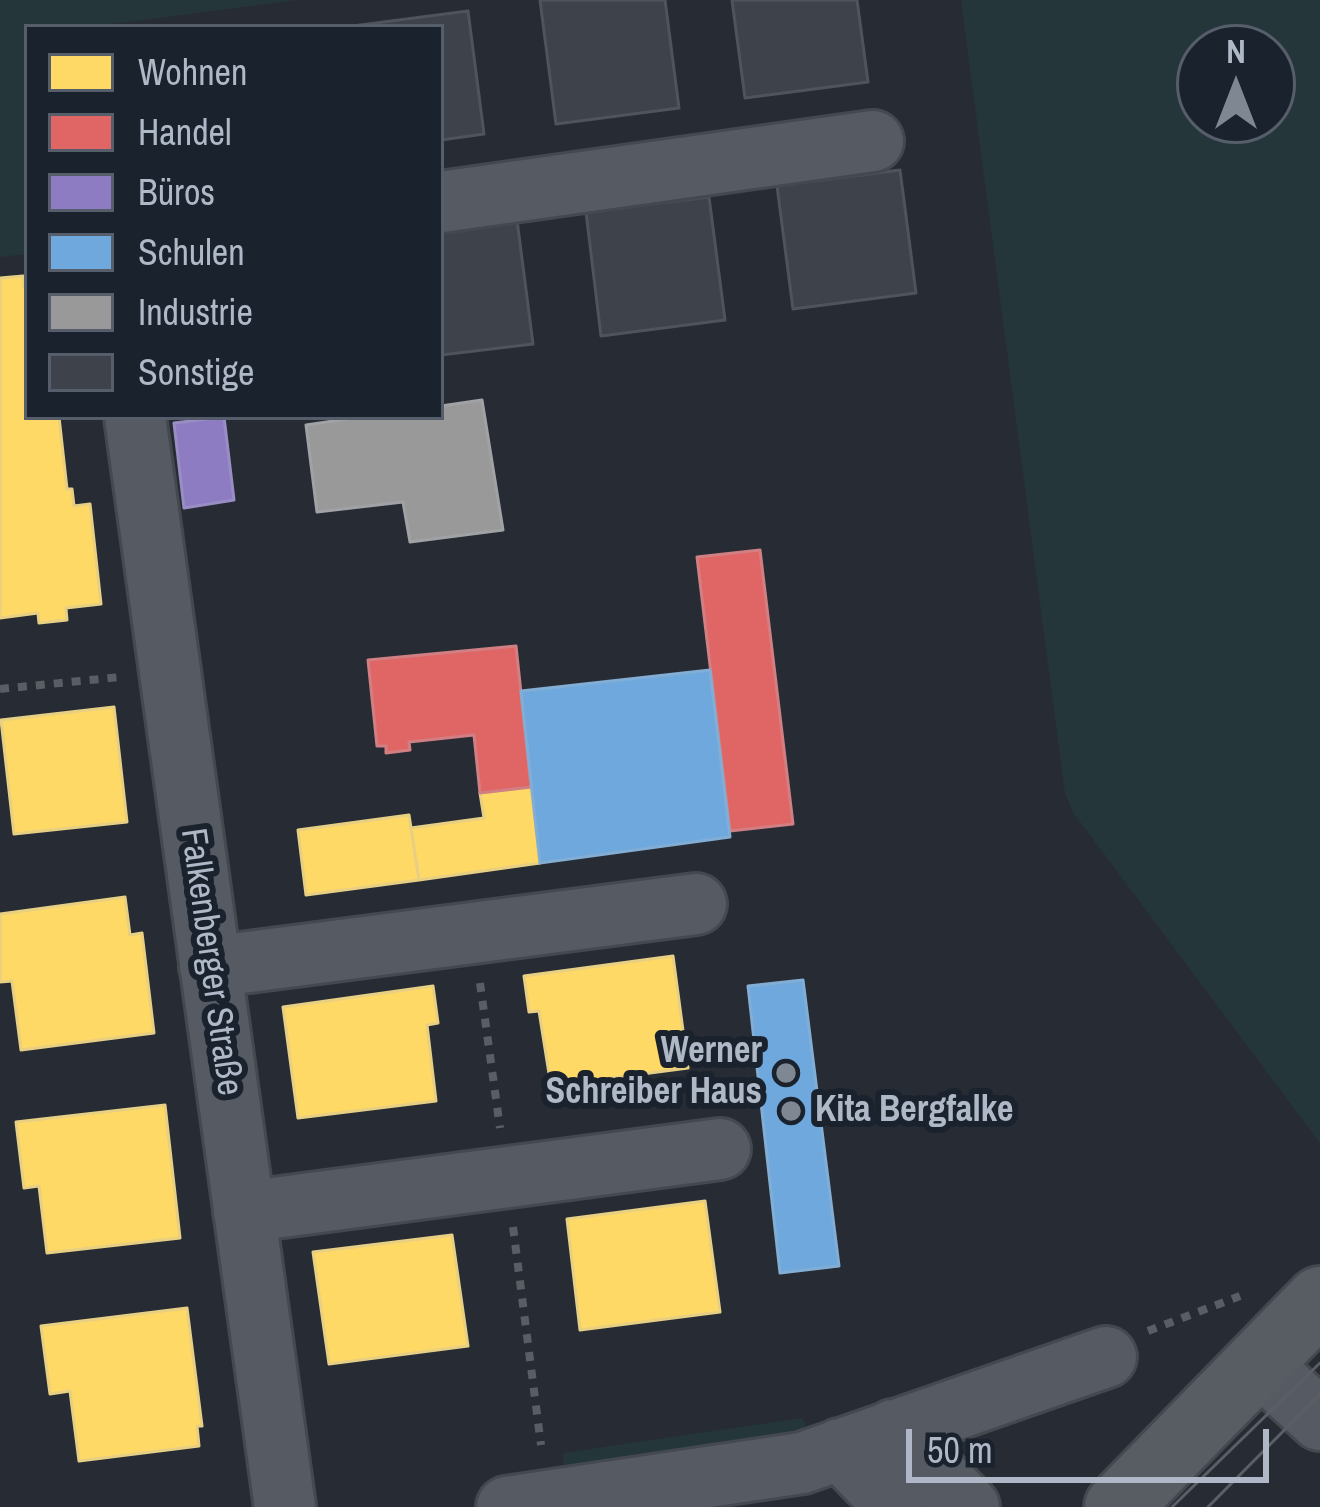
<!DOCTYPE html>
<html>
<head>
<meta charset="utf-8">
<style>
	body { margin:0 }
	#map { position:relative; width:1320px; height:1507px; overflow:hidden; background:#272c34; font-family:"Archivo Narrow",sans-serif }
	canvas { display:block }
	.legend { position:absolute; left:24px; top:24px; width:420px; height:396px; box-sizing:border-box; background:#1a222e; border:3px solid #565e6b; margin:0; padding:15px 21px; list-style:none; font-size:36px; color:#afb8c6 }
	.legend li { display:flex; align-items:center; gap:24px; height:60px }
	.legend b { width:60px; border:3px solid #565e6b }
	.north { position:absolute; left:1176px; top:24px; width:120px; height:120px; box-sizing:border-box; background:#1a222e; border:3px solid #565e6b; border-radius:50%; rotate:0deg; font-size:33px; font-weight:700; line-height:48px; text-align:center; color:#afb8c6 }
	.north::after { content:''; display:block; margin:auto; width:42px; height:54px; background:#7f8793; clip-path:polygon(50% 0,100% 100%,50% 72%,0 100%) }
	.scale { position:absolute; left:906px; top:1429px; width:363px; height:54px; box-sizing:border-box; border:6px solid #afb8c6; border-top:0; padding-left:15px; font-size:36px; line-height:42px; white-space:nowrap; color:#afb8c6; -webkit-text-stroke:9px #1a222e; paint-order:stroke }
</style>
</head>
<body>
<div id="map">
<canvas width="1320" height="1507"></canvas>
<ul class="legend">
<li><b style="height:33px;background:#ffd966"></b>Wohnen</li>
<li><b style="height:33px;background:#e06666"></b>Handel</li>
<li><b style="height:33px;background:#8e7cc3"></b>Büros</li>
<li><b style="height:33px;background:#6fa8dc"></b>Schulen</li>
<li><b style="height:33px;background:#999"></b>Industrie</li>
<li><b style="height:33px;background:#3e424a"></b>Sonstige</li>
</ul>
<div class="north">N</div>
<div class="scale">50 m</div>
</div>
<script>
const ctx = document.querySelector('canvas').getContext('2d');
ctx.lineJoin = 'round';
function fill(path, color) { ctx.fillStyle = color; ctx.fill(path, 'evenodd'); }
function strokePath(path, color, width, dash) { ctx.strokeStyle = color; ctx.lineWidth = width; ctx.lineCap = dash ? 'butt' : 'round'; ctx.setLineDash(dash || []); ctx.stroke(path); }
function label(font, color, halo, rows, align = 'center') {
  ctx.font = font + ' "Archivo Narrow",sans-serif'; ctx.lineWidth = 12; ctx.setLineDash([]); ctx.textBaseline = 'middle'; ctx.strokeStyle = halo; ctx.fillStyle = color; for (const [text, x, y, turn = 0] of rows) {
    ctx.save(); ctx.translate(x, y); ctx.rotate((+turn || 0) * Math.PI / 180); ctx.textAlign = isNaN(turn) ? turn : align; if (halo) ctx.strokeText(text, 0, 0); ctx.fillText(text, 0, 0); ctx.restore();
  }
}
fill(new Path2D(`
	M0,0H297L89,27H27V254L0,257Z
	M961,0H1320V1143L1072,811L1065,793ZM1272,48V120H1200V48Z
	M802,1418L807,1428L784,1436L564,1469L563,1453Z`), '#24363a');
const homes = new Path2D(`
	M23,276L24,287H27V417H59L67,489H72L74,506L90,504L101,604L66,608L67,620L39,623L38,613L0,618V278Z
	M114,707L127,822L14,834L1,720Z
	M531,787L540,863L419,880L411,828L484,818L480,793Z
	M409,815L419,880L306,895L298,830Z
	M125,897L130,935L142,933L154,1033L21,1050L12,981L0,982V914Z
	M673,956L688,1068L551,1086L539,1011L529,1012L524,976Z
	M433,986L438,1023L427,1025L436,1101L298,1118L283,1007Z
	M165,1105L180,1238L47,1253L39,1186L24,1188L16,1122Z
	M705,1201L720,1312L580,1330L567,1219Z
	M452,1235L468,1346L329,1364L313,1252Z
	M187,1308L202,1426H197L199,1446L79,1461L70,1391L50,1394L41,1326Z`);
fill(homes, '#ffd966');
strokePath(homes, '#e7cf83', 3);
const shops = new Path2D(`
	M760,550L793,824L730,831L697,557Z
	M516,646L531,787L480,793L474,735L409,742L410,750L386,753V746H377L368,660Z`);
fill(shops, '#e06666');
strokePath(shops, '#d17f83', 3);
const offices = new Path2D(`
	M224,417L234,500L184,508L174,423Z`);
fill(offices, '#8e7cc3');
strokePath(offices, '#988ec4', 3);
const schools = new Path2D(`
	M710,670L730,837L540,863L521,691Z
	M803,980L839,1266L780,1273L748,986Z`);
fill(schools, '#6fa8dc');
strokePath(schools, '#82add5', 3);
const industry = new Path2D(`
	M482,400L503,530L410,542L403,502L317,512L306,425L361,417H441V406Z`);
fill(industry, '#999');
strokePath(industry, '#a0a2a6', 3);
const building = new Path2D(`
	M540,0H665L679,108L556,124Z
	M732,0H857L868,82L745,98Z
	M468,11L484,134L441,140V27H345Z
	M900,170L916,293L793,309L777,186Z
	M709,197L725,320L601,336L586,212Z
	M517,220L533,344L441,355V230Z`);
fill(building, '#3e424a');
strokePath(building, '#4e545c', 3);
const minor = new Path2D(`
	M441,202L873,141
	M135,417L285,1507
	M210,967L696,904
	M244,1212L720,1149
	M1258,1363L1320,1420
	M893,1430L969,1507
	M840,1449L896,1507
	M507,1507L802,1463L1106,1357`);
const major = new Path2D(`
	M1118,1507L1320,1300`);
strokePath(minor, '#44484f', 66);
strokePath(major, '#444951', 72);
strokePath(new Path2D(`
	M0,689L120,677
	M480,983L500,1128
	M513,1227L541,1445
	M1148,1331L1240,1296`), '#585e64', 8, [9, 9]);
strokePath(minor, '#565a62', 60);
strokePath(major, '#585d64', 66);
strokePath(new Path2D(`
	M1172,1507L1320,1363
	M1208,1507L1320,1394`), '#5a5e66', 3);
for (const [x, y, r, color] of [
	[786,1073,12,"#7f8793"],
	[791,1111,12,"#7f8793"]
]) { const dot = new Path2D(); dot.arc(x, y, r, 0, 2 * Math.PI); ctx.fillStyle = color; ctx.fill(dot); strokePath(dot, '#1a222e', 4.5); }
label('36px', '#afb8c6', '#1a222e', [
	["Falkenberger Straße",210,962,82]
]);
label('bold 36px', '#afb8c6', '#1a222e', [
	["Werner",762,1052],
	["Schreiber Haus",762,1093],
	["Kita Bergfalke",815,1111,"left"]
], 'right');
</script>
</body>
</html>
